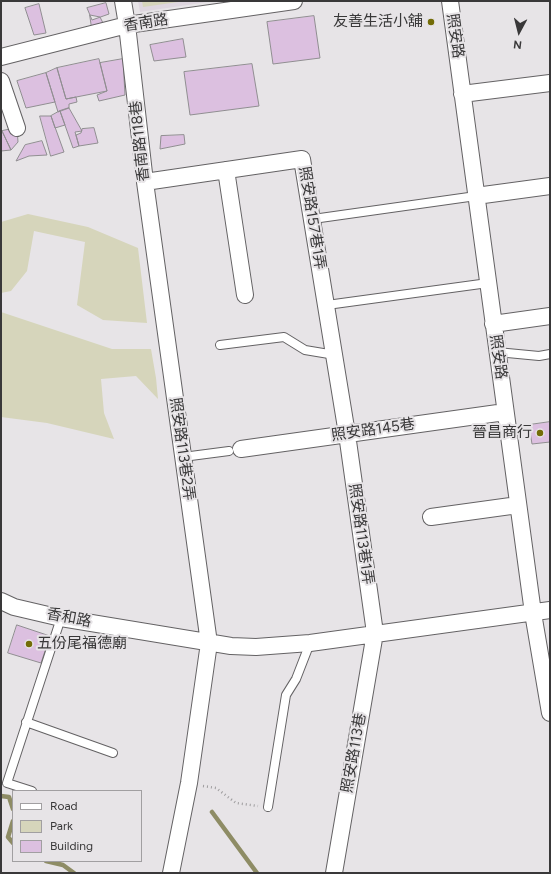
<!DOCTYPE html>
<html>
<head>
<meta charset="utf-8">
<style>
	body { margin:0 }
	#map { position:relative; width:551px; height:874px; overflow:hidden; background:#e7e4e7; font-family:Figtree,sans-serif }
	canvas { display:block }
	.frame { position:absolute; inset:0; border:2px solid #393839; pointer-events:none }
	.legend { position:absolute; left:12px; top:790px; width:130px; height:72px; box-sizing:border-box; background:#e7e4e7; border:1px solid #a19fa1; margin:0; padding:5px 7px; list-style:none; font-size:12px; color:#393839 }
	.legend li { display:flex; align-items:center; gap:8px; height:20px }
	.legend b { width:20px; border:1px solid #a19fa1 }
	.north { position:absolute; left:499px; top:12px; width:40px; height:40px; -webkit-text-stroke:3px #e7e4e7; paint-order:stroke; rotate:187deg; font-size:11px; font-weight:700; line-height:16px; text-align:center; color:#393839 }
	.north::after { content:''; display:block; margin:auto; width:14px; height:18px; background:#393839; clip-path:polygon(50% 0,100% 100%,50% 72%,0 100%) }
</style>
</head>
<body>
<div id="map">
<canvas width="551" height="874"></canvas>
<div class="frame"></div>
<ul class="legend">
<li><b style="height:5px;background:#fff"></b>Road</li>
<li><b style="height:11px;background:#d6d5bb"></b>Park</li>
<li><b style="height:11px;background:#dcc0e0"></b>Building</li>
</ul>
<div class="north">N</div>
</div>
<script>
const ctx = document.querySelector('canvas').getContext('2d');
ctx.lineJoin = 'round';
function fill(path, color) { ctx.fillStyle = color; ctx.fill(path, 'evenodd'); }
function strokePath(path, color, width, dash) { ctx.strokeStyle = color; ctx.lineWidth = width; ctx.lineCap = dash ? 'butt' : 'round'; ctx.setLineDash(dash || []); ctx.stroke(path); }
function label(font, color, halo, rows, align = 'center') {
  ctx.font = font + ' Figtree,"Noto Sans TC",sans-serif'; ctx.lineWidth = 4; ctx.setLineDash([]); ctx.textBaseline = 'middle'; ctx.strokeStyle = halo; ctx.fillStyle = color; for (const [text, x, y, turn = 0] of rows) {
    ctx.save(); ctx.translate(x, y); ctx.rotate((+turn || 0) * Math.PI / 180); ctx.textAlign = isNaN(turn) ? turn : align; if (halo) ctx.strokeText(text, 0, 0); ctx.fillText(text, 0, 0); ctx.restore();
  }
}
fill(new Path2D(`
	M138,1H214L140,12Z`), '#ded6df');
fill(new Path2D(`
	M142,1H185L143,7Z
	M28,214L88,227L138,248L147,323L103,320L77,305L85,242L34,231L27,271L11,291L1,293V222Z
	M1,312L112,349H151L156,378L158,399L136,376L101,379L104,413L114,439L47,423L1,417Z`), '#d6d5bb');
strokePath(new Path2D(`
	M1,796L9,797L13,809
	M212,812L257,873
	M13,821L8,837L13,843
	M46,861L63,865L74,873`), '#8e8c65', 4.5);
const building = new Path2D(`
	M106,3L109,14L92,20L87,8Z
	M39,4L46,33L34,35L25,8Z
	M90,15L100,17L105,27L92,28Z
	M314,16L320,58L273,64L267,22Z
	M183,39L186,57L154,61L150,45Z
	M99,59L107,91L66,99L57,68Z
	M123,59L125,95L99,101L97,95L107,91L100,63Z
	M252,64L259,106L190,115L184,72Z
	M57,68L66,99L76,97L77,102L69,104V108L58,112L46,73Z
	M46,73L55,102L26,108L17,81Z
	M69,108L82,131L75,132L79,146L73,148L60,111Z
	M60,111L65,125L55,128L51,116Z
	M40,116H51L64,152L51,156Z
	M17,128L18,142L11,150L2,131Z
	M94,128L98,143L79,146L76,135L81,133L82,129Z
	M1,131H2L11,150L1,151Z
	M184,135L185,144L160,149L161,136Z
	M42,141L47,155L29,156L16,161L25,145Z
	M550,422V442L532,444L529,425Z
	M17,625L50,636L41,663L8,653Z`);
fill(building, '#dcc0e0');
strokePath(building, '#908e91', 1);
const lane = new Path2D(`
	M313,219L476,196
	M327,305L488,283
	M220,345L284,337L305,350L335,355
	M497,352L539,356L550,354
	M183,457L229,451
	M26,722L113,753
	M32,791L7,783L61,618
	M268,807L286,695L296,679L310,643`);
const street = new Path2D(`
	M123,1L127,25L145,182L209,643L189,783L171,873
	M450,1L533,613L550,713
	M1,57L127,25L294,1
	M1,81L17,128
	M462,94L550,83
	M226,170L245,295
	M145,182L302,159L347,434L375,633L334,873
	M476,196L550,186
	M493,324L550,316
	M241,449L505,412
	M431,517L518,505
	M1,601L14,607L61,618L231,646L256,647L310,643L550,610`);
strokePath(lane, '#646264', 10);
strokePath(street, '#646264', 18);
strokePath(new Path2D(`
	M203,786L216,788L236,803L258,806`), '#9e9c9e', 2.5, [1, 3]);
strokePath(lane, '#fff', 8);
strokePath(street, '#fff', 16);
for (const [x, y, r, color] of [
	[431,22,4,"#736c07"],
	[540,433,4,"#736c07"],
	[29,644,4,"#736c07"]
]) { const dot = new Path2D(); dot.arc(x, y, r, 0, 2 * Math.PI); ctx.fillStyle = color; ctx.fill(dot); strokePath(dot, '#e7e4e7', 1.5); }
label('15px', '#393839', '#e7e4e7', [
	["友善生活小舖",423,22],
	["晉昌商行",532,433],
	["五份尾福德廟",37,644,"left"]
], 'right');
label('15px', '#393839', '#e7e4e7', [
	["香南路",146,23,-9],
	["照安路",455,36,82],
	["香南路118巷",140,141,-96],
	["照安路157巷1弄",312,218,81],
	["照安路",498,357,82],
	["照安路145巷",373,430,-8],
	["照安路113巷2弄",182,449,82],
	["照安路113巷1弄",361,534,82],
	["香和路",69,618,11],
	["照安路113巷",354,753,-80]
]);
</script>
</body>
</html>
